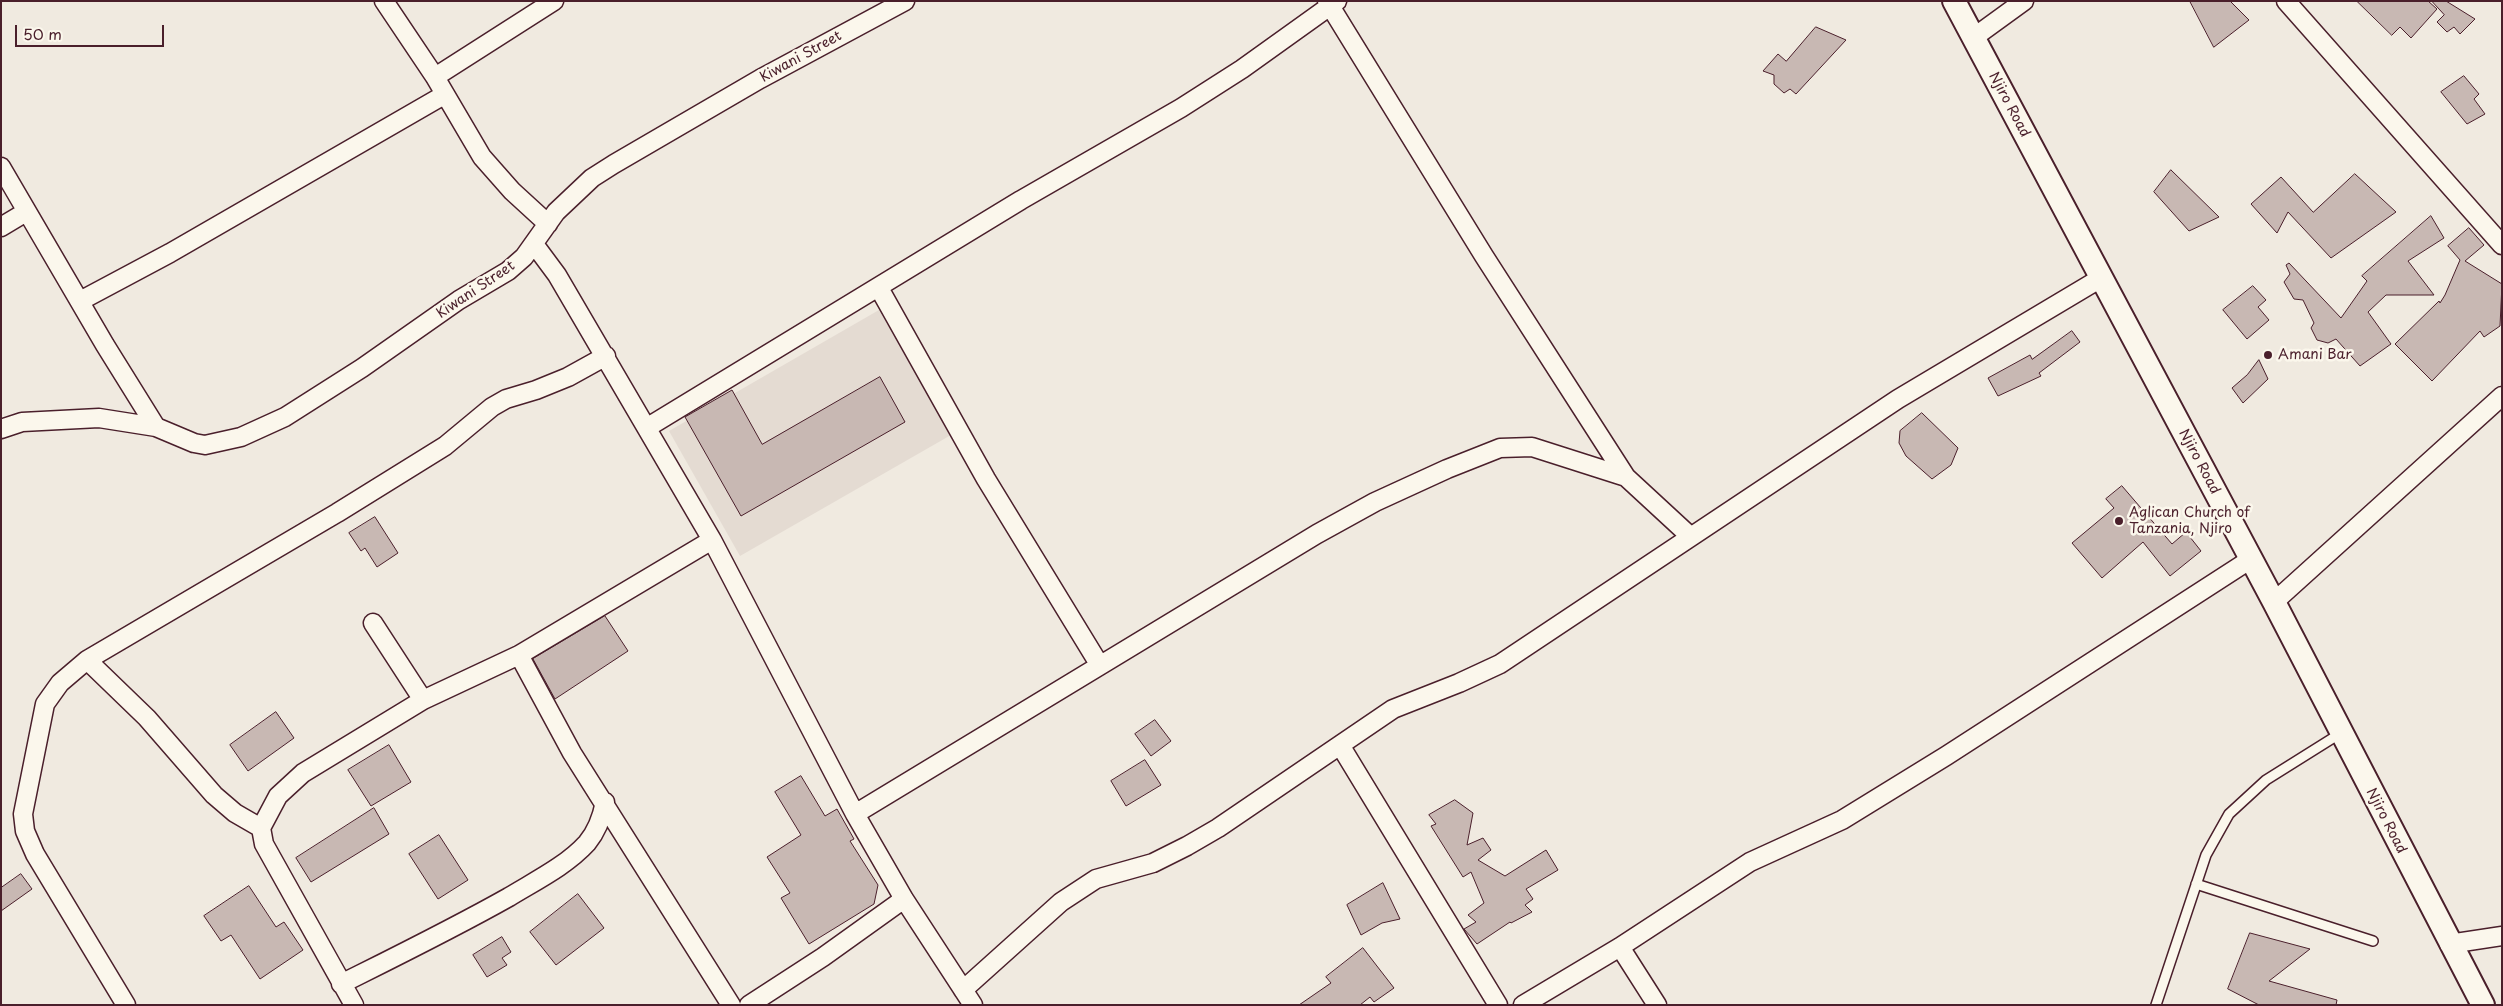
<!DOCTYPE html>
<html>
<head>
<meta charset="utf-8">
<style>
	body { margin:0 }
	#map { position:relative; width:2503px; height:1006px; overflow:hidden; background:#f0eae0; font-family:"Playpen Sans",sans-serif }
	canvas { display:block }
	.frame { position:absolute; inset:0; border:2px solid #4a1f2b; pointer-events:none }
	.scale { position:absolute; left:15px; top:25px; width:149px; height:22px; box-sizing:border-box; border:2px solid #4a1f2b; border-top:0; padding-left:6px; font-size:15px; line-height:18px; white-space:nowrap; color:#4a1f2b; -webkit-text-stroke:4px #fbf7ec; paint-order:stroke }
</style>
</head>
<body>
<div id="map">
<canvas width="2503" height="1006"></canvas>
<div class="frame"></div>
<div class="scale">50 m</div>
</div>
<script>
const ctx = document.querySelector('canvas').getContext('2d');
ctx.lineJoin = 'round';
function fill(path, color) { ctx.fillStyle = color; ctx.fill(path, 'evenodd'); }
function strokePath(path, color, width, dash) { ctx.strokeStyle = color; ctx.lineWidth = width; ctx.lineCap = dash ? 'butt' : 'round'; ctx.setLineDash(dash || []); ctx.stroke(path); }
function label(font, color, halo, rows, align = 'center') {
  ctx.font = font + ' "Playpen Sans",sans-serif'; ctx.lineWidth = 5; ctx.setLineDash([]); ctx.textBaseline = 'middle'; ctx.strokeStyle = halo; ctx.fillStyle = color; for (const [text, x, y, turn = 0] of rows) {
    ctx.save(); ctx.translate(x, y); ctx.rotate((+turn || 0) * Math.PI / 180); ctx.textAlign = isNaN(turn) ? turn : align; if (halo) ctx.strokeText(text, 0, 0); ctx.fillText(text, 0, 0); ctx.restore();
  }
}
fill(new Path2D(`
	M879,310L951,435L740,556L669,431Z`), '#e4dbd2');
const building = new Path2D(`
	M2190,1H2230L2249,20L2214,47Z
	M2357,1H2428L2437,9L2411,38L2400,27L2392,35Z
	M2432,1H2446L2475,19L2460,34L2454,27L2447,32L2437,22L2444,15Z
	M1816,27L1846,40L1796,94L1790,89L1784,93L1774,84V75L1763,71L1778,54L1786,61Z
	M2464,76L2479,94L2474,99L2485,114L2467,124L2441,92Z
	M2171,170L2219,217L2189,231L2154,192Z
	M2355,174L2396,212L2331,258L2288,212L2277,233L2251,204L2281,177L2313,212Z
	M2431,216L2444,238L2408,261L2434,295H2386L2368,312L2391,344L2360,366L2336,339L2328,343L2317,340L2311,328L2314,323L2303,300L2294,299L2284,282L2290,274L2286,265L2289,263L2341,318L2367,281L2362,276Z
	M2469,228L2484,245L2465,261L2502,284L2500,326L2484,337L2480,331L2432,381L2395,344L2439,301L2440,303L2445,295L2460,260L2448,246Z
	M2253,286L2266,300L2258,307L2269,320L2247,339L2223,310Z
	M2072,331L2080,342L2039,373L2041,376L1998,396L1988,378L2030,355L2032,359Z
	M2259,360L2268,379L2243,403L2232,388L2247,375Z
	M880,377L905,422L741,516L685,417L732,390L762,444Z
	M1922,413L1958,448L1951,465L1932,479L1906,456L1899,443L1900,431Z
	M2122,486L2172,544L2186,532L2201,551L2170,576L2143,542L2102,578L2072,543L2114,508L2106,499Z
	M375,517L398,553L377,567L365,548L361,551L349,533Z
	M605,616L628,651L555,699L533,659Z
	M276,712L294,738L248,771L230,745Z
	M1155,720L1171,741L1151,756L1135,734Z
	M389,745L411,782L371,806L348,770Z
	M1145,760L1161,785L1126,806L1111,781Z
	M801,776L825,816L837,809L854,839L850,841L878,885L874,904L809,944L781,898L790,893L767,857L801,835L775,792Z
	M1455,800L1473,813L1467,845L1483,838L1491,850L1478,860L1505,876L1546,850L1558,870L1526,889L1533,899L1525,905L1532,912L1511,923L1510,922L1477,944L1464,929L1476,922L1468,915L1484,903L1471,872L1463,877L1431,826L1436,824L1429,815Z
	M374,808L389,834L311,882L296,858Z
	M439,835L468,880L438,899L409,854Z
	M21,874L32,889L1,911V888Z
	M1383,883L1400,919L1382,923L1361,935L1347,905Z
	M249,886L276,927L284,922L303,950L260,979L231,935L221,941L204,916Z
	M578,894L604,928L556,965L530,932Z
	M2250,933L2310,949L2269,981L2337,1000L2336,1005H2259L2228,989Z
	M502,937L511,952L502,958L507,965L487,977L473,955Z
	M1363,948L1394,988L1374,1002L1370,997L1360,1005H1299L1331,983L1326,977Z`);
fill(building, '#c8b8b3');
strokePath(building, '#4a1f2b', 1);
const service = new Path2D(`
	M2196,884L2373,941
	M2156,1005L2206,855L2229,814L2266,780L2341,733`);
const minor = new Path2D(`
	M384,1L435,77L482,157L512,191L548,224
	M1327,1L1484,256L1626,477L1691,537
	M2286,1L2502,245
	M1973,38L2024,1
	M435,77L554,1
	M1,167L105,345L156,427
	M1,227L26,212
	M534,244L557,275L712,540L855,814L904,899L973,1005
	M879,288L986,479L1099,664
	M80,301L170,253L444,95
	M648,427L1021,200L1181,108L1242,69L1337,1
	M1,429L22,422L99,418L156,427L194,443L205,445L241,437L285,417L362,368L459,300L508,271L524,257L556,212L592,178L614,164L760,79L905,1
	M2274,602L2502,396
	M373,623L423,700
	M519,655L572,753L731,1005
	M87,660L147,718L214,795L235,813L261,828
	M1340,745L1498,1005
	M855,814L1317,534L1375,502L1447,469L1500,448L1532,447L1626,477
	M2449,944L2502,936
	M1620,947L1657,1005
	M341,984C397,956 454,928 509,897C535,881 566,866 587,843C597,831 602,817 605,802
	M963,990L1061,902L1096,879L1153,863L1187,846L1218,828L1393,709L1459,683L1500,664L1898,399L2101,278
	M126,1005L35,854L25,831L23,814L45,704L60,683L87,660L337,513L445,446L492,407L506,399L536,390L568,377L606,356
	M354,1005L264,844L261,828L278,796L303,773L423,700L519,655L712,540
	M749,1005L823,957L904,899
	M1523,1005L1620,947L1750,862L1842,820L1946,756L2251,559`);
const tertiary = new Path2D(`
	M1954,1L2274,602L2483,1005`);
strokePath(service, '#4a1f2b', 12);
strokePath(minor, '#4a1f2b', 21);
strokePath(tertiary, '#4a1f2b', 26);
strokePath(service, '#fbf7ec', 9);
strokePath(minor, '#fbf7ec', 18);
strokePath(tertiary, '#fbf7ec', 22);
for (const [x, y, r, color] of [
	[2268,355,5,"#4a1f2b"],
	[2119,521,5,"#4a1f2b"]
]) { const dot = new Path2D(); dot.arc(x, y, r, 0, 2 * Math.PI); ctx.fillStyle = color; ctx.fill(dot); strokePath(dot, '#fbf7ec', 2); }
label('14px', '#4a1f2b', '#fbf7ec', [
	["Kiwani Street",801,57,-29],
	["Njiro Road",2009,105,62],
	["Kiwani Street",476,290,-34],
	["Njiro Road",2199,462,62],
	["Njiro Road",2386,821,63]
]);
label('14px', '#4a1f2b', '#fbf7ec', [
	["Amani Bar",2278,355],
	["Aglican Church of",2129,513],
	["Tanzania, Njiro",2129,529]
], 'left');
</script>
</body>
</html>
